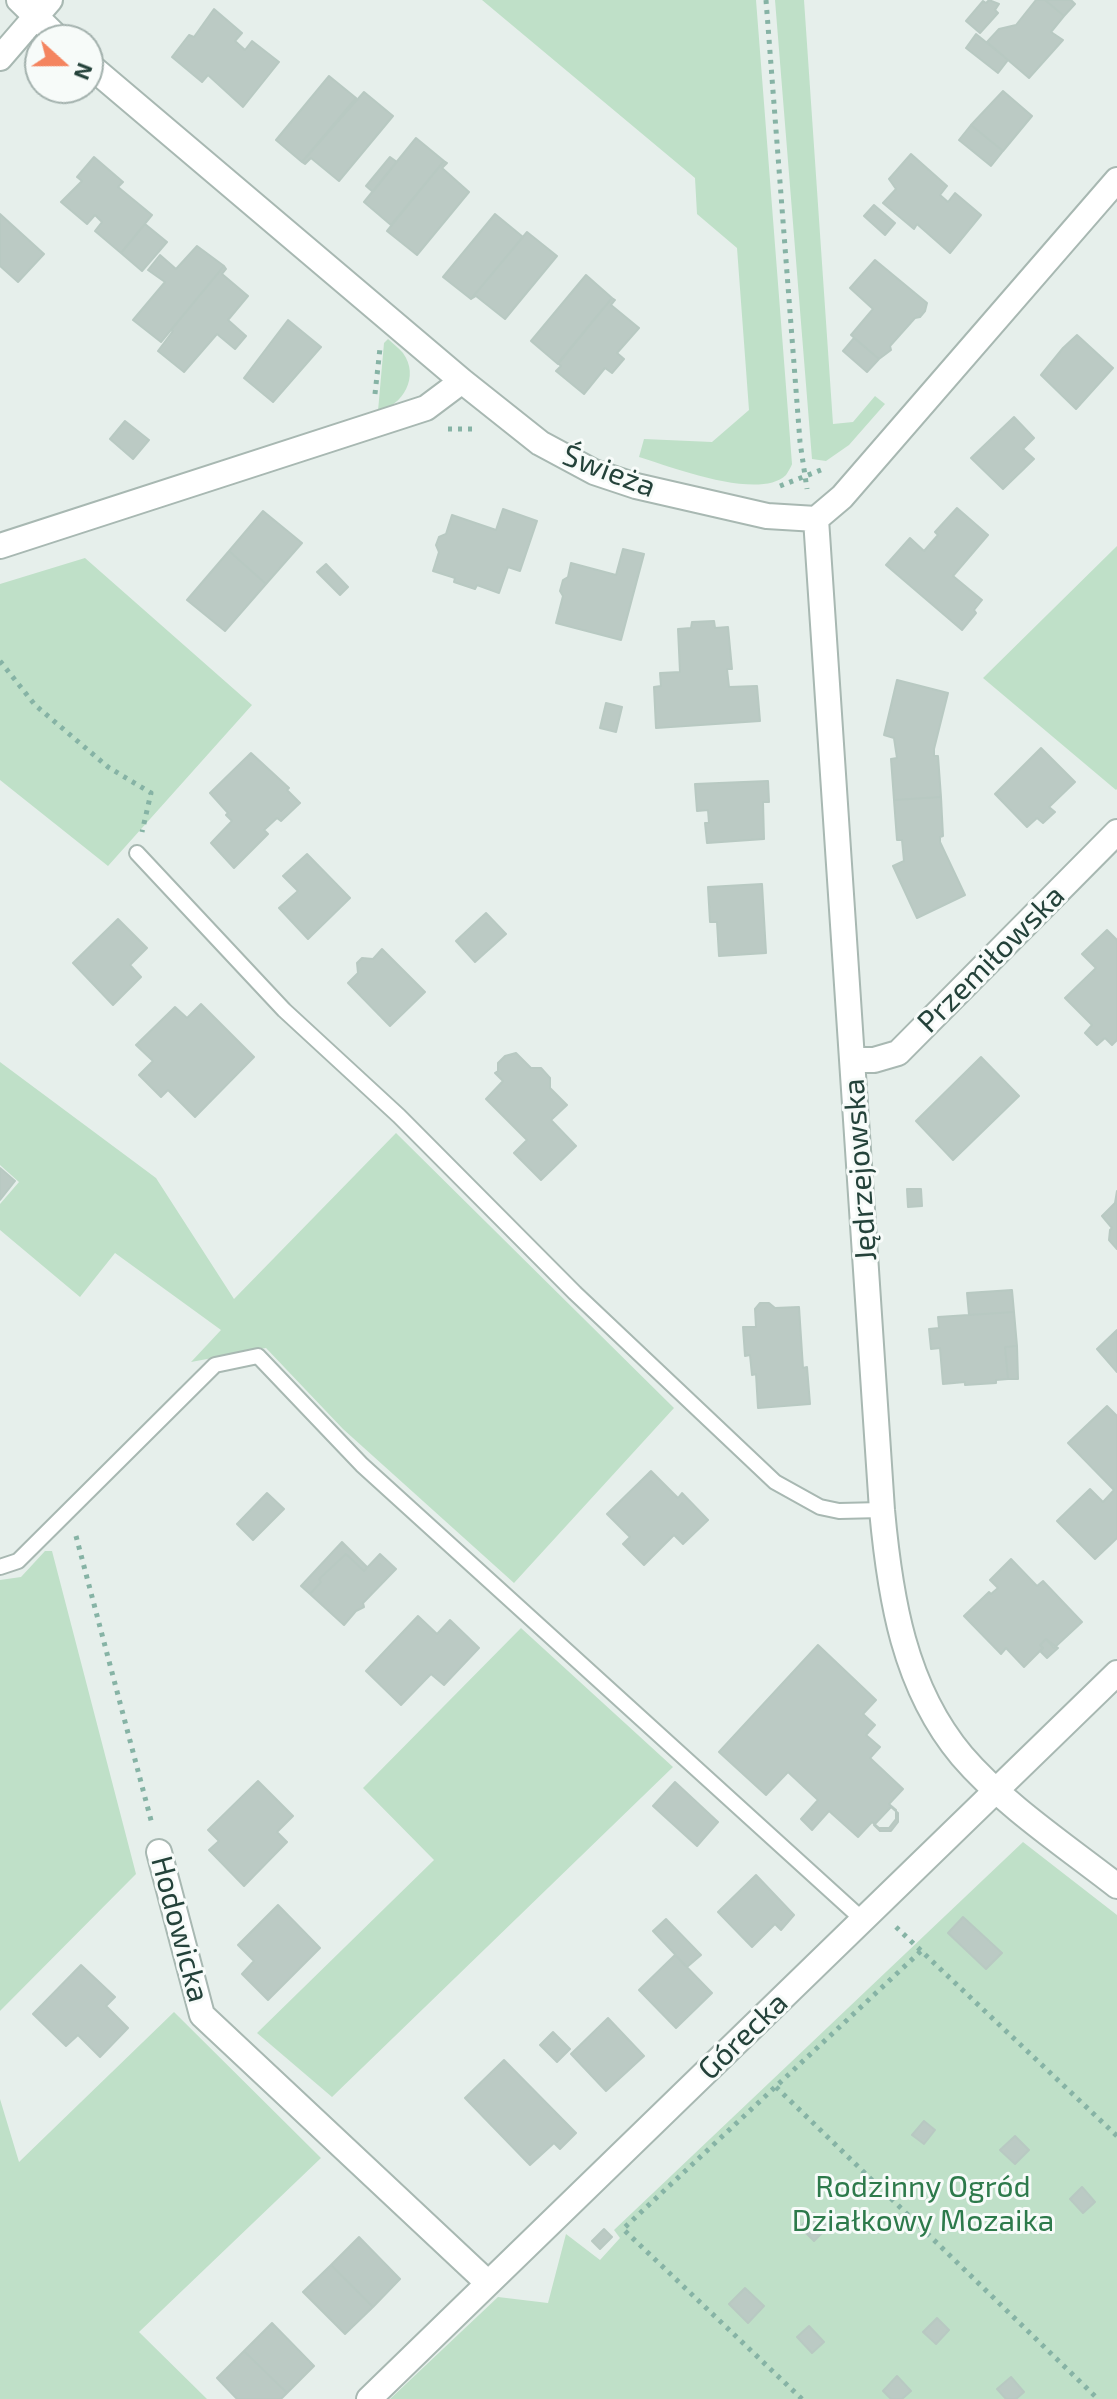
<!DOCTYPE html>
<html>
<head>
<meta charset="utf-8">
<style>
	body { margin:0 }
	#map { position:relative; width:1117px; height:2399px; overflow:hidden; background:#e6efeb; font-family:"Exo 2",sans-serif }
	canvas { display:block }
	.north { position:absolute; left:24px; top:24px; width:80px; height:80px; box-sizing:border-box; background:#f7fbf9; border:2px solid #a3b1ad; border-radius:50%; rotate:111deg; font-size:22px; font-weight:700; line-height:32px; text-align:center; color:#24423a }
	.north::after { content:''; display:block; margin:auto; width:28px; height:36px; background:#f4845f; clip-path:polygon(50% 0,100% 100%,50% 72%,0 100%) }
</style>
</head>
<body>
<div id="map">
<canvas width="1117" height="2399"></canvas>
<div class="north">N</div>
</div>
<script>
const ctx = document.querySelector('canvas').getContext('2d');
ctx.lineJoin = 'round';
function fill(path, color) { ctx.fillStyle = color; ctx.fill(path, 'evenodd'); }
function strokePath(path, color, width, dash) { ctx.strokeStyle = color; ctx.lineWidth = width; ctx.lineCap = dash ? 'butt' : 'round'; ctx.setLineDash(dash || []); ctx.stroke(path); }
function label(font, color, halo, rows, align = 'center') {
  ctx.font = font + ' "Exo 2",sans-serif'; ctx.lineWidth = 6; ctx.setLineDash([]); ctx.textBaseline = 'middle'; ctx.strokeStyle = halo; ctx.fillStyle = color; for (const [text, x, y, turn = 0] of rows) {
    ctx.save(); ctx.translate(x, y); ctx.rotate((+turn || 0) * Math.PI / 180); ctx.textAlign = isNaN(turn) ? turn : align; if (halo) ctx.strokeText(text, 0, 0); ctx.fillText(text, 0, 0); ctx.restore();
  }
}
fill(new Path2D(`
	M482,0H756L792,464C792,465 787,474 786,475C759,501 672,467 639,457L644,439L712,442L749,410L737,248L697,214L695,178Z
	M775,0H804L833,424L853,422L875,396L885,404L849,445L826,461L812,459Z
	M388,339C393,344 399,348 403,353C420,376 403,406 378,411L384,343Z
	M1117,546V789L1116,790L983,678Z
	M85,558L252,705L108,866L0,780V584Z
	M0,1062L156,1178L234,1299L396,1133L674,1408L514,1583L343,1429L266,1348L191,1362L221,1330L115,1253L80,1297L0,1230V1204L19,1182L0,1165Z
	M45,1551H52L136,1874L0,2011V1580L21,1577Z
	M521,1628L673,1767L332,2097L257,2033L434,1860L363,1788Z
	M1023,1842L1117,1915V2399H390L498,2297L548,2303L566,2234L600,2260L620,2238L614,2230Z
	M174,2012L321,2158L139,2332L207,2399H0V2099L19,2162Z`), '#bfe0c8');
const building = new Path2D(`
	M989,0L999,4L995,10L998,13L980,33L966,21L983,1L986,3Z
	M1036,0H1045L1064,16L1051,32L1063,40L1029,78L987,42L999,29L1016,25Z
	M1045,0H1071L1075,4L1064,16Z
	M214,9L242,33L235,41L245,50L252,41L279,62L243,107L208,75L202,82L172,57L189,35L194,37Z
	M976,34L1008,60L998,73L966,48Z
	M329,76L356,98L302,162L276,140Z
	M1003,91L1032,116L1003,151L971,125Z
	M364,92L393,116L339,181L311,158L305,164L302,162Z
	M971,125L1003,151L991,166L959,140Z
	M416,138L444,161L391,225L364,202Z
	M911,154L947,186L940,195L948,202L955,193L981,215L950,253L917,224L914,229L883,203L896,189L889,179Z
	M94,157L123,182L118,187L152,215L121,253L95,231L102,222L95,215L87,224L61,202L82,181L77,177Z
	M390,157L397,162L373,192L366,186Z
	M444,161L447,163L442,168L469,192L417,255L387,231Z
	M874,205L895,223L885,235L864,216Z
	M0,214L44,254L18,282L0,266Z
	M495,214L523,237L471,299L443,277Z
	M145,224L167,242L142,271L121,253Z
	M527,232L557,256L505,319L476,296L471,299Z
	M197,246L224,266L161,342L133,320L165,282L148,270L160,255L176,269Z
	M875,260L927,303L925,311L920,317L915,318L890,346L891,350L879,359L851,335L873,309L850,288Z
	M224,266L226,269L222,274L248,296L228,320L246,336L235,349L217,334L184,372L158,351L173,331L171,330Z
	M586,275L612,298L558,364L531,341Z
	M612,298L615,300L611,305L639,328L617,353L624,359L612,373L605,368L584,394L556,371L561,366L558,363Z
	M288,320L321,347L273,402L244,378Z
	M1077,335L1113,368L1076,409L1041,375L1063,348Z
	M854,338L879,359L867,372L843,351Z
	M1014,417L1034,438L1023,449L1034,459L1003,489L971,458Z
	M125,421L149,440L133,459L110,439Z
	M957,508L988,535L953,576L982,600L974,610L976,613L962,630L886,565L910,538L924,551L938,535L935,532Z
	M503,509L537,521L520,571L508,567L499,593L477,585L475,589L454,582L455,578L433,571L439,552L436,545L439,537L446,534L452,515L496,530Z
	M263,511L302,543L266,584L229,551Z
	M623,549L644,554L621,640L556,623L563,596L560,591L563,580L568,577L571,563L616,575Z
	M229,551L266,584L225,631L187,600Z
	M326,564L348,587L340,595L317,572Z
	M714,621L715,628L728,627L732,669H727L729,687L757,686L760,721L656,728L654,687L661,686L660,673L680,672L678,629L691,628L692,622Z
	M897,680L948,693L934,749V756H938L941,797L894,800L891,759L897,758L894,738L884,735Z
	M606,703L622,707L616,732L600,728Z
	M1041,748L1075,782L1049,807L1055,812L1043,823L1037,818L1027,827L995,794Z
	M251,753L289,788L287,790L300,803L281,821L277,818L264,830L268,834L234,868L211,843L232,821L226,815L228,813L210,793Z
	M768,781L769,802H763L764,839L707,843L705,823H709L708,810L697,811L695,784Z
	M941,797L943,836L940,837V842L965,895L917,918L893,866L904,861L902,840H897L894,800Z
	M307,854L350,898L308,939L279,908L298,891L283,876Z
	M762,884L766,953L719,956L717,922H710L708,887Z
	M486,913L506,934L475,962L456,941Z
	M118,919L147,948L130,965L141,977L113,1005L73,963Z
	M1107,930L1117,940V1040L1112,1045L1105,1038L1097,1045L1085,1033L1092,1025L1065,998L1096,968L1082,954Z
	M382,949L425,992L390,1026L348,983L358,973L357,963L362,958L373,959Z
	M201,1004L254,1057L195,1117L168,1090L161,1097L139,1075L153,1061L136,1045L175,1007L187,1018Z
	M516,1053L531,1068H541L550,1078V1088L567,1105L551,1120L576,1146L541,1180L514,1153L527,1140L486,1099L503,1081L495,1073L498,1071V1063L505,1056Z
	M981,1057L1019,1096L953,1160L916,1121Z
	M0,1168L15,1181L0,1200Z
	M907,1189H921L922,1206L908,1207Z
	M1117,1191V1249L1109,1240L1110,1230L1112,1228L1102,1216L1115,1203Z
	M1012,1290L1014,1312L969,1315L967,1293Z
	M760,1303H769L775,1308L799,1307L803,1368L807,1367L810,1404L758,1408L756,1374L752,1375L750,1355L745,1356L743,1327H756L755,1309Z
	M1014,1312L1017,1346L1005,1347L1008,1379L996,1380V1383L965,1385V1382L943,1384L940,1348L931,1349L929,1329L939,1328L938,1317Z
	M1117,1330V1372L1097,1349Z
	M1017,1346L1018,1379H1008L1005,1347Z
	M1107,1406L1117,1416V1538L1095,1559L1057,1521L1090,1489L1103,1502L1114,1490L1068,1443Z
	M651,1471L678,1498L682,1493L708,1520L683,1544L674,1535L644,1565L623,1544L630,1537L607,1514Z
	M267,1493L284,1509L253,1540L237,1524Z
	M342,1542L367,1567L364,1571L346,1554L319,1579L321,1582L310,1594L301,1586Z
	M346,1554L364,1571L380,1554L396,1569L363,1603L364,1607L356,1611L344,1625L310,1594L321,1582L319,1579Z
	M1011,1559L1037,1586L1043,1581L1082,1622L1054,1648L1046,1639L1040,1645L1043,1648L1024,1667L1006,1648L1001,1654L964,1616L989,1592L991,1594L998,1588L990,1580Z
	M418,1616L437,1634L450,1620L479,1648L444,1685L431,1674L401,1705L366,1671Z
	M1046,1639L1058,1648L1047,1658L1040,1651L1043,1648L1040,1645Z
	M818,1645L876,1700L863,1714L875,1725L866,1735L880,1747L870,1758L903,1789L889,1804L896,1810V1819L889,1828H879L872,1822L858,1837L829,1811L812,1830L801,1819L818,1800L788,1772L766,1795L719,1752Z
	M258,1781L293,1816L277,1832L287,1842L244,1886L209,1850L219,1841L208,1830Z
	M675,1782L718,1822L697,1846L653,1806Z
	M891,1807L898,1813V1822L891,1831H880L874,1825Z
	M756,1875L794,1915L781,1930L775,1924L752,1947L718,1912Z
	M278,1905L320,1948L268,2000L242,1974L254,1961L238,1945Z
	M963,1917L1002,1953L986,1969L948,1933Z
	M666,1919L701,1955L687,1967L653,1931Z
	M675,1955L712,1993L676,2028L639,1990Z
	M81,1965L115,1997L106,2006L128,2028L100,2057L78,2035L66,2046L33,2014Z
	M608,2018L644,2056L606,2091L571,2054Z
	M553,2032L570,2049L557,2062L540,2045Z
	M504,2060L576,2133L560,2149L554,2143L530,2165L465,2098Z
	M924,2121L935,2130L924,2144L912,2135Z
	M1015,2136L1029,2150L1015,2164L1000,2150Z
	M1082,2187L1095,2202L1083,2213L1070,2199Z
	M814,2213L828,2227L814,2241L800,2227Z
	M604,2229L612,2237L600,2249L592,2241Z
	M359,2237L400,2279L373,2307L331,2265Z
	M331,2265L373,2307L345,2334L303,2292Z
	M745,2288L764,2306L748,2323L729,2304Z
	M937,2318L949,2330L936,2344L923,2332Z
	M272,2323L314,2366L287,2393L244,2351Z
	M809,2326L824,2342L812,2353L797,2337Z
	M244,2351L287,2393L281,2399H237L217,2378Z
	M897,2376L911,2391L902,2399H891L883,2391Z
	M1011,2377L1024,2392L1016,2399H1006L997,2389Z`);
fill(building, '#bbcac4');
strokePath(building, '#b8c9c2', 2);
const lane = new Path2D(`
	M137,853L284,1010L399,1116L575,1293L775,1482L820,1507L839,1511L882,1510
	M0,1567L18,1561L215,1365L258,1356L362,1465L863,1920`);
const street = new Path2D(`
	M19,0L60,40
	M0,58L50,0
	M88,64L462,381L540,443L594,472L636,486L767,516L816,519L842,497L1117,180
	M816,519L882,1510C890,1597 904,1687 962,1756C1003,1804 1067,1847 1117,1886
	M0,546L426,408L462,381
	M853,1060H874L898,1053L1117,832
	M159,1852L202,2015L488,2283
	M369,2399L1117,1673`);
strokePath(lane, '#a8b8b2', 18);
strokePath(street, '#a8b8b2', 28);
strokePath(new Path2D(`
	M766,0L800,442L807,489
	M375,394L380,348
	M448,429H474
	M780,486L826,468
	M0,661L35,705L108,767L151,793L142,832
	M76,1536L152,1824
	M896,1927L1117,2136
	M776,2087L1098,2399
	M802,2399L623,2229L921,1951`), '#86b3a5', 5, [4, 6]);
strokePath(lane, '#fff', 14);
strokePath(street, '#fff', 24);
label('30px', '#24423a', '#f7fbf9', [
	["Świeża",609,471,21],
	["Przemiłowska",991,959,-45],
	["Jędrzejowska",860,1170,-94],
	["Hodowicka",180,1929,75],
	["Górecka",743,2036,-44]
]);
label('30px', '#2d7a4b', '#f7fbf9', [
	["Rodzinny Ogród",923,2187],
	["Działkowy Mozaika",923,2221]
]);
</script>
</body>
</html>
